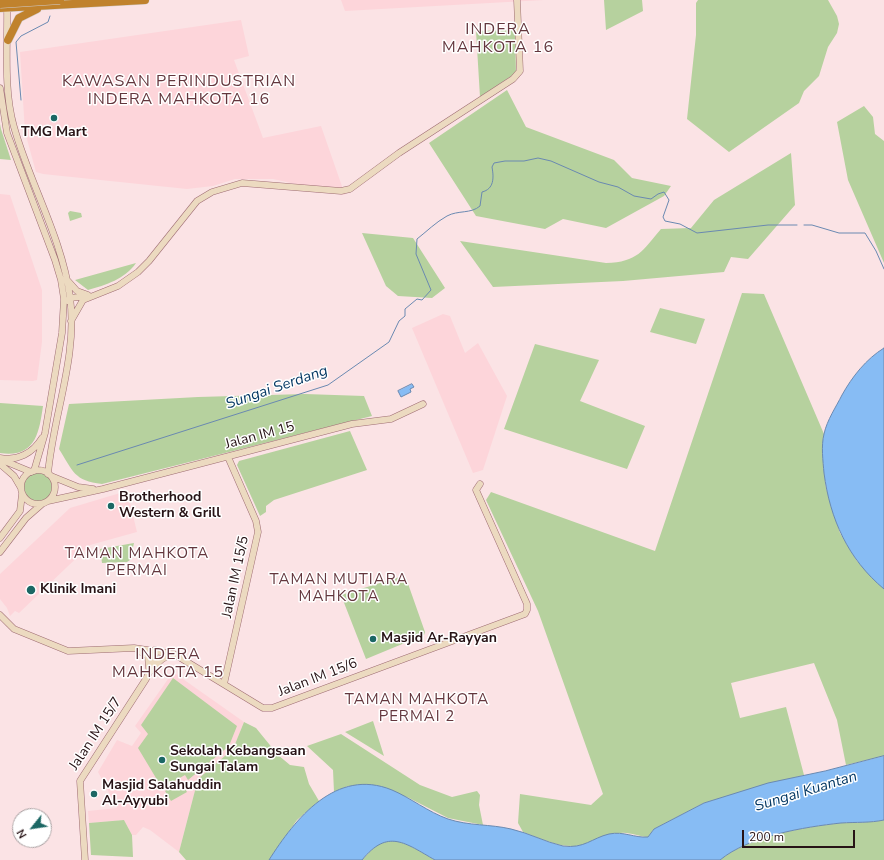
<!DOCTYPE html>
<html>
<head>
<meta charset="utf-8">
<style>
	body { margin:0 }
	#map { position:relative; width:884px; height:860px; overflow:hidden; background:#fbe3e5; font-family:"Nunito Sans",sans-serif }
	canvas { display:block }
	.north { position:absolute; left:12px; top:808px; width:40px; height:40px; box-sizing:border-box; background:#fff; border:1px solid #a9a1a2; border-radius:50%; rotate:240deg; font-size:11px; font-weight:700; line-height:16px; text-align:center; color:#271316 }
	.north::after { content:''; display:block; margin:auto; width:14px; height:18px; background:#1b6764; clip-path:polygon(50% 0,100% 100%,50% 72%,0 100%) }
	.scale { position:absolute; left:742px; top:830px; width:113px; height:18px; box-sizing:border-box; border:2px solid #271316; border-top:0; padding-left:5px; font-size:12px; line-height:14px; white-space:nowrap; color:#271316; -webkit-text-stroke:3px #fff; paint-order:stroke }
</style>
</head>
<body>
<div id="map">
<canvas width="884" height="860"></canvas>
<div class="north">N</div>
<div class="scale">200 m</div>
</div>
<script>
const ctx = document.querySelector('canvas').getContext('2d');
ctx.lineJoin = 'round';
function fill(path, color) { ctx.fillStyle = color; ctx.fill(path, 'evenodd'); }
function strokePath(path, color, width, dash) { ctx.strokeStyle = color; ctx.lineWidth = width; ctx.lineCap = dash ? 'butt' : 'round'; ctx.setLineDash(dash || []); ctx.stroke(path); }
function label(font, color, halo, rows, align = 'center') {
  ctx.font = font + ' "Nunito Sans",sans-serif'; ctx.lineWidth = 3; ctx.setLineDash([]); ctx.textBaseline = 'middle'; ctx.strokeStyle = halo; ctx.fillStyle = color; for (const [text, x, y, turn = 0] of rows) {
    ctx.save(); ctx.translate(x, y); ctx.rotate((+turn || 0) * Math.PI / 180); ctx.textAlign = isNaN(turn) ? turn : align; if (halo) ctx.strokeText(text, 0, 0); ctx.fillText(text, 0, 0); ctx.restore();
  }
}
fill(new Path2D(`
	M341,0H544L345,11Z
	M241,20L249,56L234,60L263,138L321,126L345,195L273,179H235L213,186L187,189L43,174L36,172L25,132L20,52Z
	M0,194L10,195L42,290V342L37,380L33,381L0,380Z
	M443,314L450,316L465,353L478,343L507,396L483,470L473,473L412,328Z
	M127,491L137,532L90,545L19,613L15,611L10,616L7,608L0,599V574L70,508Z
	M173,672L244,722L233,749L198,779L179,852L150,830L143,827L136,835H132L124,820L89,823L88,811L117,808L98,772L117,740L132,746L141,733L135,726Z`), '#fdd5da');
fill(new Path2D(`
	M604,0H642L643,11L606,30Z
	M698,0H828L837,16L839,24L837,33L828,47L819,76L804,91L799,103L729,152L687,119L696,35V3Z
	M515,30L516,73L480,97L476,31Z
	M507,90L526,127L614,160L632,178L671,186L664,196L606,228L563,219L545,229L476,216L429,143Z
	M864,106L873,117L875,134L884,141V263L848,180L837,122Z
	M0,124L1,129L11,160L0,159Z
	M791,153L795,205L748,259L731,257L724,272L623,281L493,287L460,241L606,263C638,262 642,251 661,229L691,228L714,200Z
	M70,211L81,213L82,217L70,221L68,213Z
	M362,233L413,238L445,288L432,298L398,296L386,286Z
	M136,263C125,279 106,285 88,290L75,280Z
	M742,293L764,294L824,434L823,460L826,488L840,533L857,561L884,589V756L846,765L837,720L814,663L731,683L740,718L786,707L804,775L704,803L654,829L648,837C639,837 630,832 621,833C607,833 598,840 586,844C565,851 542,839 523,832L518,823L520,794L591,805L603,794L538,611L486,500L491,492L655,551Z
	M660,308L705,319L696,344L650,332Z
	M535,344L599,360L580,401L645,426L627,469L504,429Z
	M305,394L364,396L372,416L102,484C74,481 73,471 59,449L69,404L198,397Z
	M0,403L43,406C39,434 35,458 0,453Z
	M350,431L367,470L274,500L266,506V512L260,516L237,465L239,461Z
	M24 487a14 14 0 1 1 28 0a14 14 0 1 1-28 0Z
	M134,543L130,560L127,562L102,563L100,549Z
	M403,576L406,578L425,632L424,635L366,659L341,595Z
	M173,678L237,726L229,746L188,780L185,775L162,788L138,748L148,734L141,725Z
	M373,721L384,756L345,732Z
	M244,722L256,728L278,755L290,765L304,767L309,784L319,801L297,820L269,860H186L179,852L198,779L233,749Z
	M341,734L420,785L452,797L477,791L480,795L479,805L483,825L448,818L407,797L348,786L334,792L333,770L307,746Z
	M181,782L187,792L171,801L165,791Z
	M124,820L132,835L133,857L91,855L89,823Z
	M884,820V860H720C749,836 804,827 841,823C856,822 870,823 884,820Z
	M388,840C405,840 421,852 435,860H362L376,845Z`), '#b6d19e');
const water = new Path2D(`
	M884,348V589C848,559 830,519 824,473C823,461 821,446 824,434C827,420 836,407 842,395C852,377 866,359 884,348Z
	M412,384L414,387L410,389L411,392L401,397L398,391Z
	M884,756V820C870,823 856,822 841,823C804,827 749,836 720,860H435C405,843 388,828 362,860H269C295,819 336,767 392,790C411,798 428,812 448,819C469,826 490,824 511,829C529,833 545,842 563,846C584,849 592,838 609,834C624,831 634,838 648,837L654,829L704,803L768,783L825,771Z`);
fill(water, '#87bcf4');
strokePath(water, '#6a89b1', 1);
strokePath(new Path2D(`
	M21,100L16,42L21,36L48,22L50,16
	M804,225H812L839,233H865L876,251L884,269
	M77,465L328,385L389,342L399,321L405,316V309L417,299L422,300L431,290L416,254L417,239C426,232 436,222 447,216C458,210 471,214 480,206L482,192C494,189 494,178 492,167L494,163L505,161H524L538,158L551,161L599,182L618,187L634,196L651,199L658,194L664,192L669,200L663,217L665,221L680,224L697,233L768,225H797`), '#6a89b1', 1);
const secondary = new Path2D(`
	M7,4C8,44 3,88 14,127C30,184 62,238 70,297C78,357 53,415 48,474
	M0,88L7,133L55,260L61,280L64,299L62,333L45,433L34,471
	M68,281L77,291L88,295
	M68,301L70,298L88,296
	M71,321L83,300L118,286L138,272L149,261L197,201L212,192L242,183L341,191L350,189L399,153L513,79L520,71L517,0
	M0,458C18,461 33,453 42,438
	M2,460L31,472
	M0,464L14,476L21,488
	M21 487a17 17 0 1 1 34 0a17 17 0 1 1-34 0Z
	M51,476L78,487L93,489
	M48,501L103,489L352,424L391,419L423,404
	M0,538L20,511L22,494
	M0,552L26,518L42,504
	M0,615L14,629L68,651L134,648L174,654L258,705L263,708H272L525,614L527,610V604L476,490L480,484
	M139,651L148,656L149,668
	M152,670C158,663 163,655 173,656
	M224,684L258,532L256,521L228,457
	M85,860L80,781L146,679L154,662L155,650`);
const highway = new Path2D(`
	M0,8L145,0
	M8,40L19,18L37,9`);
strokePath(secondary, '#9e6c73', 7);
strokePath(highway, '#cfcbcc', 9);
strokePath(secondary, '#ecdac0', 6);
strokePath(highway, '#c0822d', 8);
const highwayBridge = new Path2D(`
	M0,4L60,0`);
strokePath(highwayBridge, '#cfcbcc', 9, []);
strokePath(highwayBridge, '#c0822d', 8);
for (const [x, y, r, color] of [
	[54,118,4,"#1b6764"],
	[111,506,4,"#1b6764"],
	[31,590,5,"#1b6764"],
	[373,639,4,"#1b6764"],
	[162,760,4,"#1b6764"],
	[94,794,4,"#1b6764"]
]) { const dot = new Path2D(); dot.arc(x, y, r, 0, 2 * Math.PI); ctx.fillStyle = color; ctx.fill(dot); strokePath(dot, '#fff', 1.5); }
label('bold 14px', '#271316', '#fff', [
	["TMG Mart",54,133,"center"],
	["Brotherhood",119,498],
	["Western & Grill",119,514],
	["Klinik Imani",40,590],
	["Masjid Ar-Rayyan",381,639],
	["Sekolah Kebangsaan",170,752],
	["Sungai Talam",170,768],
	["Masjid Salahuddin",102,786],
	["Al-Ayyubi",102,802]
], 'left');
label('14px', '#271316', '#fff', [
	["Jalan IM 15",260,436,-15],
	["Jalan IM 15/5",236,577,-78],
	["Jalan IM 15/6",318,678,-21],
	["Jalan IM 15/7",96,734,-57]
]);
label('italic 15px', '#073a65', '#fff', [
	["Sungai Serdang",277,388,-19],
	["Sungai Kuantan",806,792,-17]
]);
ctx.letterSpacing = '1px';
label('15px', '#63363d', '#fff', [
	["TAMAN MAHKOTA",137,554],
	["PERMAI",137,571],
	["TAMAN MUTIARA",339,580],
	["MAHKOTA",339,597],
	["TAMAN MAHKOTA",417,700],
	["PERMAI 2",417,717]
]);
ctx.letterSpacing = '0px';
ctx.letterSpacing = '1px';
label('16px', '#63363d', '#fff', [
	["INDERA",498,30],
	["MAHKOTA 16",498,48],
	["KAWASAN PERINDUSTRIAN",179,82],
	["INDERA MAHKOTA 16",179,100],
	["INDERA",168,655],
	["MAHKOTA 15",168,673]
]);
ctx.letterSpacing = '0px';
</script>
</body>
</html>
